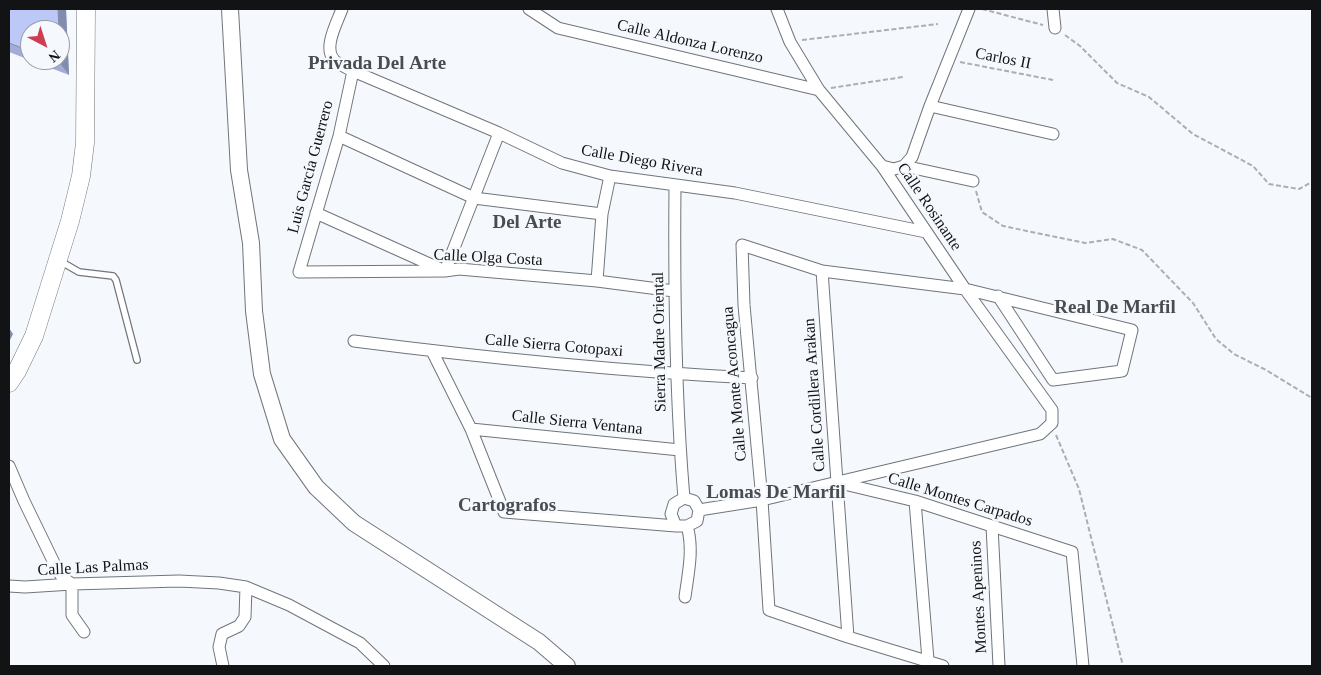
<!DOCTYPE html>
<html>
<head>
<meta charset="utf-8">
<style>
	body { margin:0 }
	#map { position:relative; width:1321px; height:675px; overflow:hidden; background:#f5f9fe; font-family:Georgia,serif }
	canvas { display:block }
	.frame { position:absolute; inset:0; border:10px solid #121315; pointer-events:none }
	.north { position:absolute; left:20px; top:20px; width:50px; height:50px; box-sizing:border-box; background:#f5f9fe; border:1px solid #9a9da1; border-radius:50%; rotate:140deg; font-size:14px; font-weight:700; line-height:20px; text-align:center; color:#121315 }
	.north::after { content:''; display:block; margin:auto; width:18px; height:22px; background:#ce3e53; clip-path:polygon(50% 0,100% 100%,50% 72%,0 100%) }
</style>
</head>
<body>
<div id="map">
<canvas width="1321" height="675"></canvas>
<div class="frame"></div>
<div class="north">N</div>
</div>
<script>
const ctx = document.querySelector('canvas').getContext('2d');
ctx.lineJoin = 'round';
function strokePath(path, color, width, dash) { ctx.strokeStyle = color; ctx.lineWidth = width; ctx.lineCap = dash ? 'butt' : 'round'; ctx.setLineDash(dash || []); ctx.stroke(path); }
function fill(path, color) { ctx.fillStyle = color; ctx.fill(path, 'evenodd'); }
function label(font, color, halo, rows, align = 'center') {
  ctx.font = font + ' Georgia,serif'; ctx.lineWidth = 5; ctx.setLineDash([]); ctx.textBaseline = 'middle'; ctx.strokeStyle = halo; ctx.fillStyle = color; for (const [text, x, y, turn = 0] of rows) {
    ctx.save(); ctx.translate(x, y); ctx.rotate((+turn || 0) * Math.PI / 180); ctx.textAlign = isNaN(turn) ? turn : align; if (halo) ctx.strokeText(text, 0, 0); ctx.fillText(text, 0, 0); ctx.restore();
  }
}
const lane = new Path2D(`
	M60,261L79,272L113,276L116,280L137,360`);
const street = new Path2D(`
	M342,9C337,23 322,49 335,61C340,65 347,68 353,71L499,133L562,163L610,176L735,193L926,232
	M529,9L558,28L819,90
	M1053,9L1055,28
	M353,71L339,136L299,272L445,271L459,269L597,281L674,291
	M930,106L1053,134
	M339,136L474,198L602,214
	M882,166L894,169L904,166L912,157L930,106L969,9
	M904,166L973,181
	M675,186C674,290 675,394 684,498
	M316,213L445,271L499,133
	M822,271L848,637
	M597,281L602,214L610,176
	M354,341C486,358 619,371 752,378
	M432,351L471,429L504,512L676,526
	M471,429L680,450
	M9,466L24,501L57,569L62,577L72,584V615L84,632
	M840,483L915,501L1072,552L1083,666
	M684,498L694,501L699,510L697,521L687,526H676L671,514L674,504Z
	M915,501L928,660
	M699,510L762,500L1040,434L1052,423V410L965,289L882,166L819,90L790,42L777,9
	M992,526L999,666
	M9,586L25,587L72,584L179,581L219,583L246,587L289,605L360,643L384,666
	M685,597C688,574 694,549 687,526
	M223,666L219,647L222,634L239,626L245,617L246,587
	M943,666L848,637L769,610L762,500L744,305L742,245L822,271L965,289L1132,330L1122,371L1053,380L998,296`);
const secondary = new Path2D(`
	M230,9L239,170L251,243L254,311L262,374L282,439L316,487L354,523L539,642L567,666`);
const primary = new Path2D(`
	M9,383L17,371L34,336L70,221L81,176L85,143L86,9`);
strokePath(lane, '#717579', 8);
strokePath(street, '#717579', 13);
strokePath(secondary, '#717579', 18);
strokePath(primary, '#717579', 19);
strokePath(new Path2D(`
	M982,9L1043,25
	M1065,35L1080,46L1117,83L1149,97L1193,134L1253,166L1269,184L1299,189L1312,182
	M802,40L938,24
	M960,62L1053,80
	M831,88L903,77
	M976,191L982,212L1003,226L1085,243L1113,239L1142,250L1193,303L1216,339L1234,354L1266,370L1312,398
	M1056,435L1079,489L1123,666`), '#abaeb2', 2, [5, 2.5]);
strokePath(lane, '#fff', 5.5);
strokePath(street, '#fff', 11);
strokePath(secondary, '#fff', 16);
strokePath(primary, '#fff', 18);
fill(new Path2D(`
	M9,9H66L69,75L9,52ZM30,30L60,60H30Z`), '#a2acd5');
fill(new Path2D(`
	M58,9H66L69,75L60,63V30H59Z
	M9,328L13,334L9,342Z`), '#848cae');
const building = new Path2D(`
	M9,9H58L59,30H30V51L9,43Z
	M60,57V63L54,60H60Z`);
fill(building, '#bcc8f8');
strokePath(building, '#848cae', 1);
label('16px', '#121315', '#f5f9fe', [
	["Calle Aldonza Lorenzo",690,42,13],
	["Carlos II",1003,59,11],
	["Calle Diego Rivera",642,161,10],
	["Luis García Guerrero",311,167,-75],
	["Calle Rosinante",929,207,56],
	["Calle Olga Costa",488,258,3],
	["Sierra Madre Oriental",660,342,-91],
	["Calle Sierra Cotopaxi",554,346,5],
	["Calle Monte Aconcagua",735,384,-95],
	["Calle Cordillera Arakan",815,395,-94],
	["Calle Sierra Ventana",577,423,6],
	["Calle Montes Carpados",960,500,17],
	["Calle Las Palmas",93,568,-3],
	["Montes Apeninos",979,597,-93]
]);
label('bold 19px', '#494c50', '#f5f9fe', [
	["Privada Del Arte",377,64],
	["Del Arte",527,223],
	["Real De Marfil",1115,308],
	["Lomas De Marfil",776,493],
	["Cartografos",507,506]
]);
</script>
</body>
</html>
